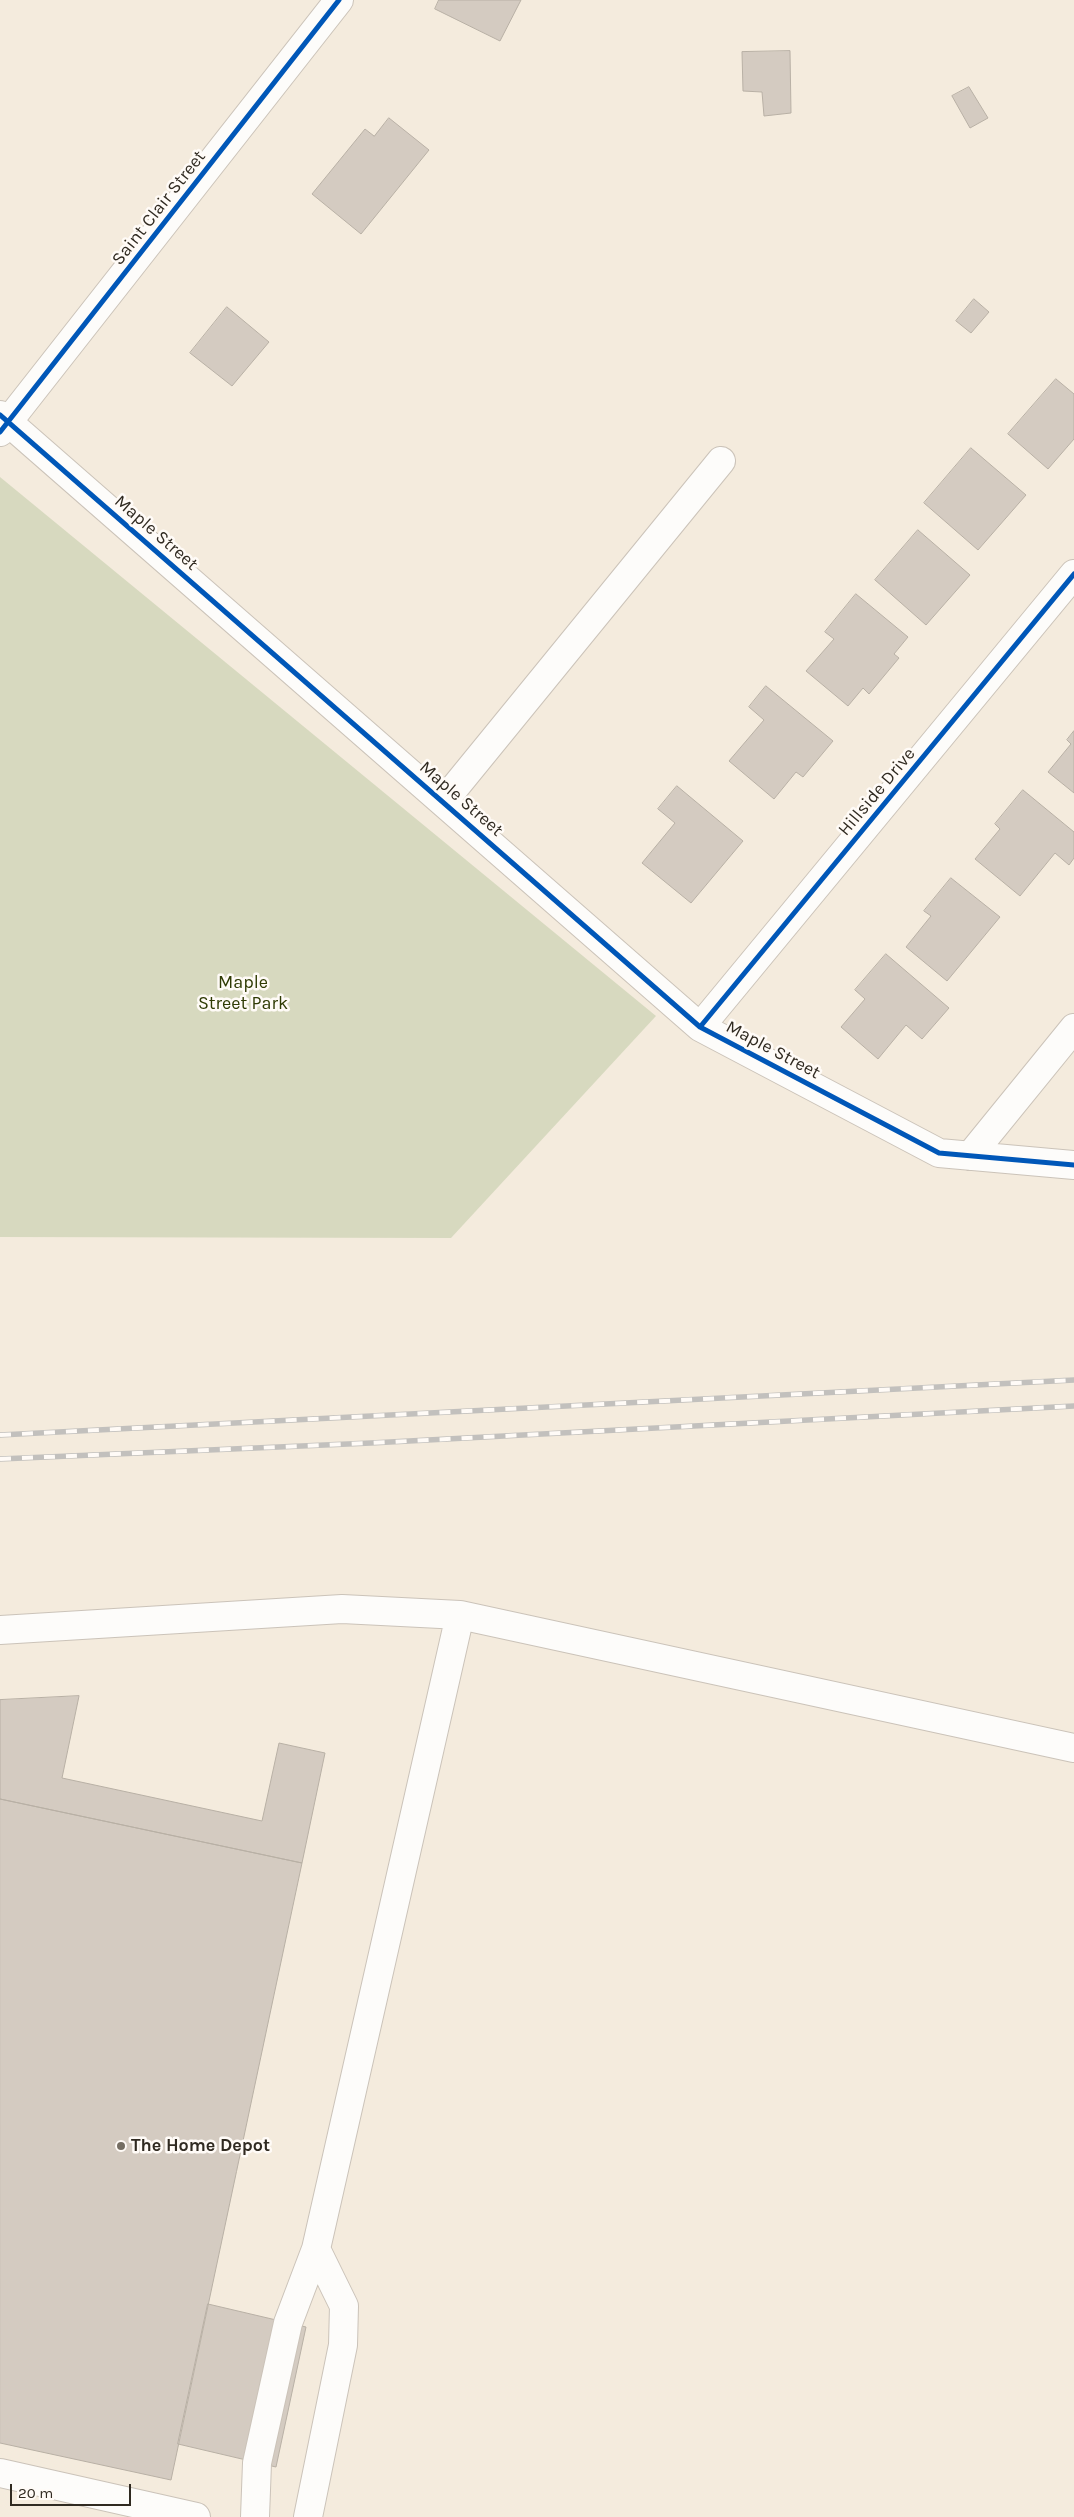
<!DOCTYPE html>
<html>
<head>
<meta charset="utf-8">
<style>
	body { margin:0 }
	#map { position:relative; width:1074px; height:2517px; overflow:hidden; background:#f4ebdd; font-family:Karla,sans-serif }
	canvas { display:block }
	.scale { position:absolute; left:10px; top:2484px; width:121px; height:22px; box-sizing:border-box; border:2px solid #302a21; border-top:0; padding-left:6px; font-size:15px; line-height:18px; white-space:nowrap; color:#302a21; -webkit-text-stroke:4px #fffbf7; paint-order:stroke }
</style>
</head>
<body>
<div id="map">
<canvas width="1074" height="2517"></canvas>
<div class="scale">20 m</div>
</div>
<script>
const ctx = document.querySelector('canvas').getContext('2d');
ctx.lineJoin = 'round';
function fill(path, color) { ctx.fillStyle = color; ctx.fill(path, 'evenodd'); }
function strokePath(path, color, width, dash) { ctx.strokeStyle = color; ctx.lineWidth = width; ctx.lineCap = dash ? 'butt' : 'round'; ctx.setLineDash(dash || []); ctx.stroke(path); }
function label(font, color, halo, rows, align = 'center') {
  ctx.font = font + ' Karla,sans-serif'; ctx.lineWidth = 5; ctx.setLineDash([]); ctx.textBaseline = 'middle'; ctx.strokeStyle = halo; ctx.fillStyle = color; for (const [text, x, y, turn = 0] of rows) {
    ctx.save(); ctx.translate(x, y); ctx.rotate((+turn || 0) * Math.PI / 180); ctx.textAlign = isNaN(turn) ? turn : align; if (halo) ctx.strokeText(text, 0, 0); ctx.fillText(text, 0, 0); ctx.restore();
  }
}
fill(new Path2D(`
	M0,477L656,1016L451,1238L0,1237Z`), '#d7d9bf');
const building = new Path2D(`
	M439,0H521L500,41L435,9Z
	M790,51L791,113L764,116L762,92L743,91L742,52Z
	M969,87L988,118L970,128L952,96Z
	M389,118L429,150L361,234L312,194L365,129L374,136Z
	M974,299L989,312L971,333L956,321Z
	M227,307L269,342L232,386L190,353Z
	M1056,379L1074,394V439L1048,469L1008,434Z
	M971,448L1026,495L978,550L924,503Z
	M918,530L970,575L926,625L875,580Z
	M856,594L908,637L894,654L899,658L869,694L863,688L848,706L806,671L834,639L825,632Z
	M766,686L833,741L803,777L796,772L774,799L729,761L764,720L749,707Z
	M1074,731V793L1048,772L1071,744L1067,740Z
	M677,786L743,841L691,903L642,863L675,823L658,809Z
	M1023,790L1074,832V858L1069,865L1055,853L1020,896L975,859L1000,829L995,824Z
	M951,878L1000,917L947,981L906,947L931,916L924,911Z
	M886,954L949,1008L922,1039L906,1025L878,1059L841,1027L865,999L855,990Z
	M79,1696L62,1778L262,1821L279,1743L325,1753L302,1863L0,1799V1700Z
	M0,1799L302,1863L171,2480L0,2443Z
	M208,2304L306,2327L276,2467L178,2444Z`);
fill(building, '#d4cbc1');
strokePath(building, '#b8b0a5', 1);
const minor = new Path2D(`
	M0,415L700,1027L939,1153L1074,1165
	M0,432L339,0
	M443,802L721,461
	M700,1027L1074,574
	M970,1156L1074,1028
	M0,1630L342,1609L460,1615L1074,1748
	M0,2473L196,2517
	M255,2517L257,2463L288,2323L316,2249L460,1615
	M308,2517L343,2345L344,2306L316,2249`);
strokePath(minor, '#cbc3b9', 30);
strokePath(minor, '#fdfcfa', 28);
const rail = new Path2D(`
	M0,1435L1074,1380
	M0,1459L371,1443L1074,1406`);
strokePath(rail, '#c2c0bd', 5.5);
strokePath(rail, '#fffbf7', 4, [11]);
strokePath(new Path2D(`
	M0,415L700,1027L939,1153L1074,1165
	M0,432L339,0
	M700,1027L1074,574`), '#0057b8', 5);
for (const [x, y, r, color] of [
	[121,2146,5,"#756e63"]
]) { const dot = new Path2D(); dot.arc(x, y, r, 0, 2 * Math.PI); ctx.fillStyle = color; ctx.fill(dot); strokePath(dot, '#fffbf7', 2); }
label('18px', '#302a21', '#fffbf7', [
	["Saint Clair Street",159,208,-52],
	["Maple Street",156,533,41],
	["Hillside Drive",877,792,-50],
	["Maple Street",461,799,41],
	["Maple Street",773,1050,28]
]);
label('18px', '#2f3b04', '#fffbf7', [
	["Maple",243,983],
	["Street Park",243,1004]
]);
label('bold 18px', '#302a21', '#fffbf7', [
	["The Home Depot",131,2146]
], 'left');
</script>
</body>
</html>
